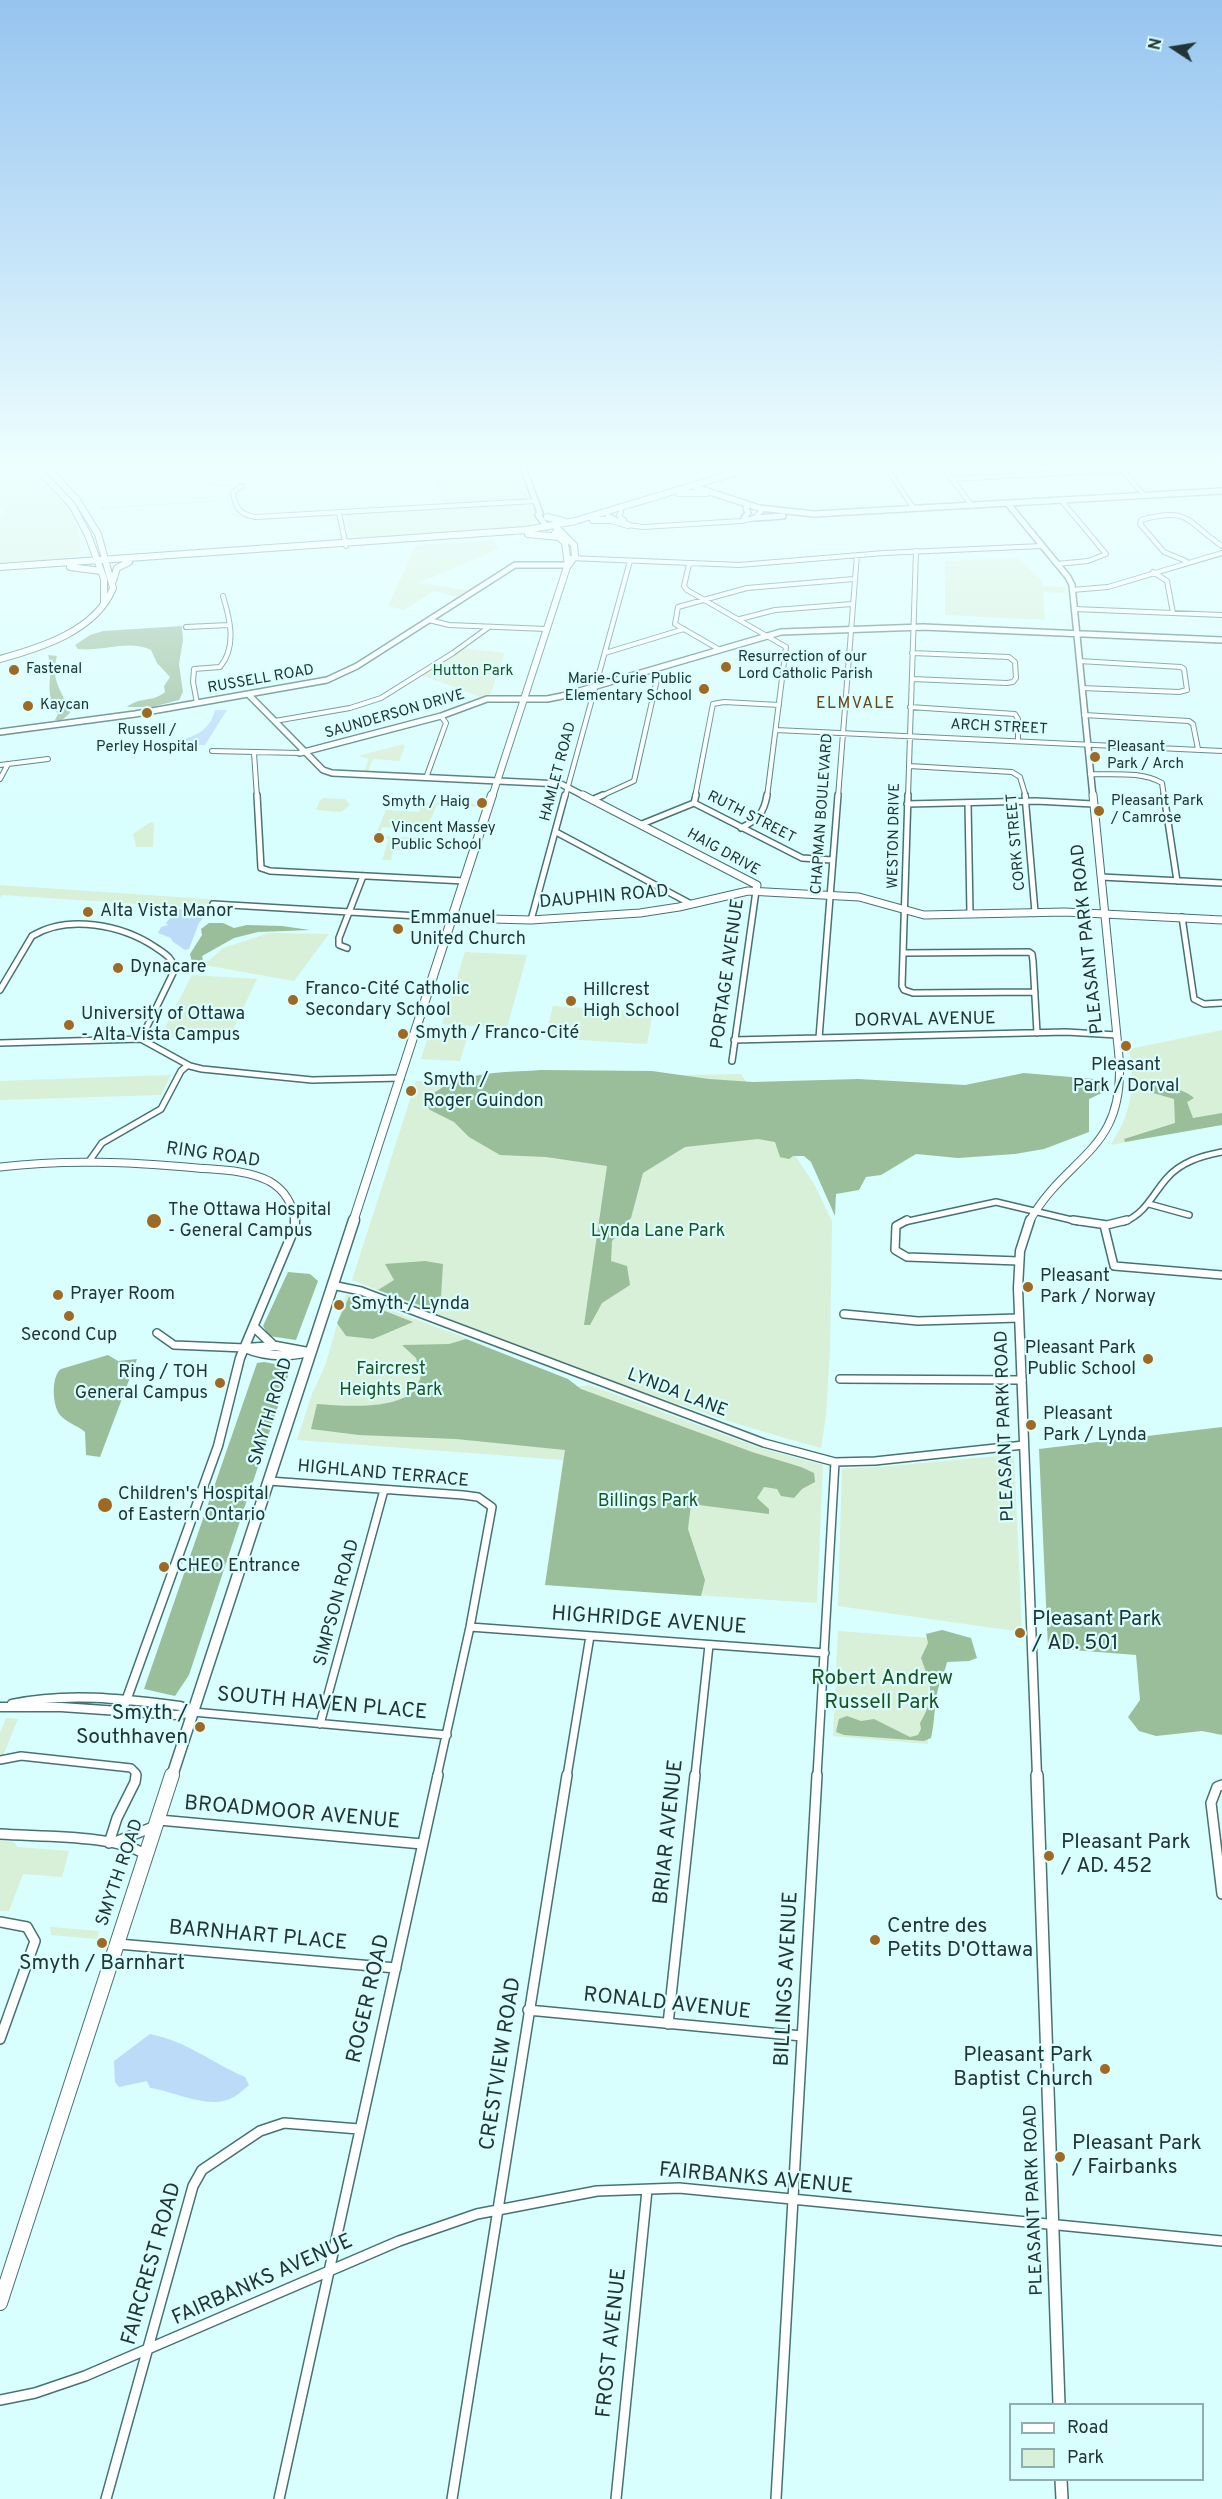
<!DOCTYPE html>
<html>
<head>
<meta charset="utf-8">
<style>
	body { margin:0 }
	#map { position:relative; width:1222px; height:2499px; overflow:hidden; background:#d9fefe; font-family:Overpass,sans-serif }
	canvas { display:block }
	.legend { position:absolute; left:1009px; top:2403px; width:195px; height:78px; box-sizing:border-box; background:#d9fefe; border:2px solid #90aeae; margin:0; padding:8px 10px; list-style:none; font-size:18px; color:#223535 }
	.legend li { display:flex; align-items:center; gap:12px; height:30px }
	.legend b { width:30px; border:2px solid #90aeae }
	.north { position:absolute; left:1144px; top:18px; width:60px; height:60px; -webkit-text-stroke:4px #d9fefe; paint-order:stroke; rotate:282deg; font-size:16px; font-weight:700; line-height:24px; text-align:center; color:#223535 }
	.north::after { content:''; display:block; margin:auto; width:21px; height:27px; background:#223535; clip-path:polygon(50% 0,100% 100%,50% 72%,0 100%) }
</style>
</head>
<body>
<div id="map">
<canvas width="1222" height="2499"></canvas>
<ul class="legend">
<li><b style="height:8px;background:#fff"></b>Road</li>
<li><b style="height:16px;background:#d8efd8"></b>Park</li>
</ul>
<div class="north">N</div>
</div>
<script>
const ctx = document.querySelector('canvas').getContext('2d');
ctx.lineJoin = 'round';
function fill(path, color) { ctx.fillStyle = color; ctx.fill(path, 'evenodd'); }
function strokePath(path, color, width, dash) { ctx.strokeStyle = color; ctx.lineWidth = width; ctx.lineCap = dash ? 'butt' : 'round'; ctx.setLineDash(dash || []); ctx.stroke(path); }
function label(font, color, halo, rows, align = 'center') {
  ctx.font = font + ' Overpass,sans-serif'; ctx.lineWidth = 4.5; ctx.setLineDash([]); ctx.textBaseline = 'middle'; ctx.strokeStyle = halo; ctx.fillStyle = color; for (const [text, x, y, turn = 0] of rows) {
    ctx.save(); ctx.translate(x, y); ctx.rotate((+turn || 0) * Math.PI / 180); ctx.textAlign = isNaN(turn) ? turn : align; if (halo) ctx.strokeText(text, 0, 0); ctx.fillText(text, 0, 0); ctx.restore();
  }
}
fill(new Path2D(`
	M0,470H30C53,492 85,518 80,554L65,559L0,563V516L6,513L0,506Z
	M434,470H519L536,521L533,525L525,527L362,539L351,536L345,514L442,508Z
	M494,540L498,549L419,583L468,590L457,597L434,591L404,610L388,606L416,545Z
	M1018,558L1042,581V586L1065,587V593L1043,592L1045,620L945,615V561Z
	M464,648L505,653L490,695L480,697L422,675Z
	M403,744L405,746L399,761L373,759L368,771H364L369,759L358,756Z
	M324,798L345,799L350,805L341,812L316,810L320,800Z
	M423,802L479,804L478,807L437,805L426,829L382,827L379,836L424,838L417,851L393,850L391,860H382L389,839L375,836L386,810L419,812Z
	M151,822L154,824L153,847H136L133,834Z
	M0,885L221,900L216,909L2,895L0,898Z
	M269,933L329,934L294,981L204,965L223,948Z
	M465,952L527,955L507,1028L442,1024Z
	M192,975L257,979L227,1042L160,1037Z
	M553,1006L653,1012L647,1044L545,1038Z
	M430,1030L469,1032L460,1061L421,1059Z
	M1222,1030V1124L1111,1145C1115,1136 1121,1129 1124,1120C1133,1098 1134,1072 1129,1049Z
	M741,1074L814,1184L832,1221L830,1350L826,1415L821,1448C661,1405 506,1341 352,1280L416,1081Z
	M171,1075L161,1095L0,1100V1081Z
	M346,1294L461,1336L571,1382L575,1387L589,1385L760,1448L823,1465L817,1603L545,1585L563,1460L297,1440L312,1394L325,1366Z
	M1008,1455L1014,1456L1022,1632L838,1606L842,1469L879,1467Z
	M838,1631L929,1638L928,1744L833,1736Z
	M6,1718L18,1719L3,1756H0V1733Z
	M0,1840L14,1842L17,1847L69,1851L62,1877L23,1874L9,1911H0Z
	M50,1927L99,1931L97,1939L51,1935Z`), '#d8efd8');
fill(new Path2D(`
	M182,626L183,640L179,664L183,692L179,700L152,707H127C139,697 154,702 165,692L164,686L170,677L157,663L151,650C128,639 103,652 78,649L75,645L90,635L103,631Z
	M48,655L57,656C49,680 64,693 70,713L62,720H55L58,714C42,689 55,678 48,655Z
	M209,923H223L234,928L247,925L282,926L310,930L258,932L234,938L202,956L203,960L208,965L204,969L196,970L193,967L190,954L202,935L201,929Z
	M541,1070L652,1071L709,1079L753,1082L858,1079L965,1085L1024,1073L1106,1080L1104,1092L1089,1099V1132L1044,1149L1015,1154L958,1158L916,1154L881,1175L866,1177L859,1190L836,1194L835,1216L811,1162L804,1156H793L789,1159L780,1157L775,1142L758,1139L685,1147L643,1173L631,1218L612,1241L611,1261L627,1266L630,1285L602,1303L590,1325H584L607,1166L546,1157L500,1155L469,1137L454,1122L430,1110L425,1102C452,1070 502,1073 541,1070Z
	M1139,1084C1156,1087 1180,1085 1194,1098L1187,1102L1193,1118L1222,1113V1125L1125,1142L1124,1139L1175,1123L1174,1099L1139,1089L1136,1086Z
	M425,1261L443,1264L441,1296L432,1300L430,1309L378,1290L394,1280L385,1264Z
	M288,1272L310,1274L318,1281L296,1340L269,1336L263,1326Z
	M349,1297L413,1322L373,1339L346,1336L337,1323Z
	M466,1339L568,1379L581,1389L752,1452L801,1467L814,1473L815,1482L802,1489L794,1498L781,1496L777,1489L764,1487L757,1498L769,1509V1514L691,1504L688,1529L705,1580L701,1596L545,1585L565,1450L456,1439L359,1435L311,1429L317,1404C343,1406 392,1410 413,1392C417,1389 419,1381 421,1376L416,1358L402,1345L449,1344Z
	M108,1355L118,1361L137,1359L100,1457L86,1455L85,1432C77,1425 67,1423 60,1415C52,1405 51,1376 61,1369Z
	M264,1362L291,1367L189,1675L175,1696L144,1689L257,1363Z
	M1222,1427V1735L1202,1731L1156,1736L1139,1731L1128,1717L1140,1700L1136,1655L1048,1648L1039,1449Z
	M942,1630L971,1638L977,1658L969,1661L947,1662C945,1672 940,1680 938,1689C934,1705 935,1721 931,1738L924,1741L844,1735L836,1732L839,1719L847,1716L861,1721L874,1719L910,1737L918,1735L921,1729L920,1723C936,1696 931,1686 921,1658L928,1643L926,1634Z`), '#99be99');
fill(new Path2D(`
	M215,710H227L205,745H170C191,735 208,736 215,710Z
	M178,909L208,912L199,923L189,949L185,950L172,941L171,938L158,933L161,927L168,925L166,923Z
	M150,2034C189,2042 210,2062 245,2077L249,2085C244,2089 239,2094 234,2097C210,2111 174,2091 150,2088L147,2081L119,2087L115,2082L114,2061Z`), '#bcdbf9');
strokePath(new Path2D(`
	M207,484L230,486
	M229,505L233,514L248,519
	M100,508L219,501
	M295,517L333,516L335,519
	M268,519L287,518`), '#bcdbf9', 1.5);
const minorFar3 = new Path2D(`
	M888,470L914,509
	M945,470L972,506
	M1122,470L1145,496
	M952,479L1117,470
	M242,486L233,492C235,507 239,514 255,517L535,501
	M621,512L619,516L624,520
	M339,513L346,546
	M608,516L628,525L643,527L742,521L755,518L761,511
	M569,558L739,565L884,553L1042,546
	M1186,561L1164,552L1140,524L1141,520C1191,506 1187,523 1222,546
	M689,564L684,586L687,590L786,647L767,797
	M1057,564L1088,561L1106,554L1061,500
	M1153,572L1167,581L1173,613
	M1072,590L1108,587L1222,553
	M1074,609L1222,615
	M740,619L775,610L852,604
	M429,620L449,625L546,629
	M186,627L229,625
	M720,650L675,624L678,607L747,588L854,579
	M605,653L684,629
	M912,653L1009,657L1015,662L1016,678L1013,682L1007,683L912,679
	M1079,661L1181,667L1184,669L1187,690L1179,692L1082,688
	M197,703L193,682L194,669L220,667C237,647 230,619 223,596
	M910,707L1015,714L1018,719V741
	M1084,715L1189,721L1193,724L1198,749
	M275,721L350,708L381,698L453,653L489,627
	M776,730L1222,751
	M212,751L300,753
	M254,753L257,797
	M0,765L48,759
	M909,766L1012,772L1020,777L1026,797
	M1090,774C1113,775 1141,771 1162,783L1164,797
	M426,778L446,723L441,716
	M0,779L8,764
	M565,797L630,561
	M599,797L634,781L658,675L654,670
	M695,797L713,704L724,702L779,705
	M838,797L857,555
	M908,797L916,551`);
const minorFar2 = new Path2D(`
	M257,795L261,868L270,871L464,881
	M908,795L902,986L904,990L913,993L1035,992
	M1025,795L1035,912
	M1164,795L1177,881
	M594,799L603,795
	M694,803L696,795
	M694,803L802,858L832,860
	M968,803L970,913
	M907,804L1036,801L1093,804
	M642,824L694,803
	M741,828C757,820 764,814 767,795
	M556,832L691,904
	M1101,877L1222,883
	M213,904L452,918
	M1182,917L1194,999L1204,1004L1222,1003
	M531,920L565,795
	M347,948L339,945V938L363,876
	M903,953L1029,952L1032,954L1033,961L1037,1033
	M0,990L32,936C68,914 122,925 155,947C165,954 174,958 174,971L141,1039
	M819,1038L838,795
	M734,1040L1066,1032L1117,1035
	M0,1043L141,1039L190,1066L202,1069L312,1080L401,1078
	M732,1061L756,891
	M90,1160L102,1143L161,1109L181,1071L188,1065
	M1149,1204L1189,1215
	M904,1222L996,1202L1080,1222
	M1124,1222C1146,1213 1152,1195 1167,1178C1181,1162 1201,1156 1222,1152`);
const minorFar1 = new Path2D(`
	M907,1220L896,1226L895,1250L907,1257L1019,1261
	M1073,1220L1107,1225L1127,1220
	M1104,1225L1114,1266L1222,1275
	M332,1285L361,1291L764,1443L835,1462L875,1461L1024,1445
	M844,1314L918,1321L1019,1318
	M157,1333L174,1345L245,1348
	M840,1379L1022,1380
	M269,1481L463,1495L478,1497L492,1507L470,1627L437,1776
	M470,1627L825,1653
	M193,1712L447,1735
	M320,1724L384,1490
	M0,1760L21,1756L131,1768L136,1773V1776
	M567,1776L590,1636
	M695,1776L709,1645
	M817,1776L835,1462`);
const minor = new Path2D(`
	M1222,1785L1217,1787L1211,1803L1222,1894
	M159,1820L422,1844
	M0,1834C38,1837 116,1834 146,1855
	M115,1842L153,1827
	M109,1843L117,1818L135,1782L136,1775
	M0,1922L27,1927L35,1941L0,2039
	M118,1944L396,1968
	M528,2010L802,2036
	M668,2024L695,1775
	M0,2400L35,2393L85,2376L399,2241L477,2214L597,2191L679,2188L1222,2241
	M106,2499L193,2186L202,2170L260,2131L284,2123L359,2129
	M279,2499L438,1775
	M452,2499L567,1775
	M616,2499L647,2190
	M776,2499L817,1775`);
const tertiaryFar3 = new Path2D(`
	M524,470L540,513L538,515L547,527
	M695,487L759,508L814,514L1222,491
	M1008,504L1068,577L1072,585L1093,797
	M744,518L748,513L746,508
	M755,518L783,516
	M249,695L323,770L332,773L561,784L586,797
	M0,732L135,714L327,680L357,666L515,565H568
	M300,753L441,716L487,699H547L562,696L781,632L923,627L1222,640`);
const tertiaryFar2 = new Path2D(`
	M583,795L757,885L756,891
	M452,918L531,920L640,913L679,907L748,891L859,897L924,915L1065,912L1222,920
	M0,1167C66,1159 131,1162 197,1168C221,1170 247,1170 269,1181C285,1190 293,1204 295,1222
	M1029,1222C1067,1154 1126,1152 1119,1057L1093,795`);
const tertiaryFar1 = new Path2D(`
	M1030,1220L1020,1251L1018,1288L1037,1776
	M254,1327L274,1346
	M245,1348C266,1357 287,1357 309,1352
	M245,1348L276,1346L308,1352
	M12,1704C68,1692 123,1699 180,1706L193,1711
	M0,1707H61L177,1715L193,1712
	M122,1712L218,1446L240,1358L295,1227V1220`);
const tertiary = new Path2D(`
	M1037,1775L1059,2404
	M1061,2480L1062,2499`);
const secondaryFar3 = new Path2D(`
	M39,470L72,505L88,535L104,579V603
	M679,493H706
	M547,517L563,521
	M593,520H611L628,525
	M555,533L565,543L568,565
	M528,534L559,537
	M0,567L526,530L575,521L744,470
	M70,567L101,571
	M113,581L117,568L129,562
	M0,659C40,648 96,631 113,588L98,534L77,500L49,470
	M492,797L567,567L575,556L574,545L554,525`);
const secondaryFar2 = new Path2D(`
	M353,1222L492,795`);
const secondaryFar1 = new Path2D(`
	M172,1776L354,1220`);
const secondary = new Path2D(`
	M0,2303L172,1775`);
strokePath(minorFar3, '#477272', 6);
strokePath(minorFar2, '#477272', 8);
strokePath(minorFar1, '#477272', 10);
strokePath(minor, '#477272', 12);
strokePath(tertiaryFar3, '#477272', 8);
strokePath(tertiaryFar2, '#477272', 9);
strokePath(tertiaryFar1, '#477272', 11);
strokePath(tertiary, '#477272', 14);
strokePath(secondaryFar3, '#477272', 8);
strokePath(secondaryFar2, '#477272', 10);
strokePath(secondaryFar1, '#477272', 13);
strokePath(secondary, '#477272', 16);
strokePath(minorFar3, '#fff', 4);
strokePath(minorFar2, '#fff', 5);
strokePath(minorFar1, '#fff', 7);
strokePath(minor, '#fff', 9);
strokePath(tertiaryFar3, '#fff', 5);
strokePath(tertiaryFar2, '#fff', 7);
strokePath(tertiaryFar1, '#fff', 8);
strokePath(tertiary, '#fff', 11);
strokePath(secondaryFar3, '#fff', 6);
strokePath(secondaryFar2, '#fff', 8);
strokePath(secondaryFar1, '#fff', 10);
strokePath(secondary, '#fff', 14);
const sky = ctx.createLinearGradient(0, 0, 0, 820);
sky.addColorStop(0, '#96c4ef');
sky.addColorStop(0.57, '#eff');
sky.addColorStop(1, '#eeffff00');
ctx.fillStyle = sky;
ctx.fillRect(0, 0, 1222, 820);
for (const [x, y, r, color] of [
	[726,667,6,"#9f6924"],
	[14,670,6,"#9f6924"],
	[704,689,6,"#9f6924"],
	[28,706,6,"#9f6924"],
	[147,713,6,"#9f6924"],
	[1095,757,6,"#9f6924"],
	[482,803,6,"#9f6924"],
	[1099,811,6,"#9f6924"],
	[379,838,6,"#9f6924"],
	[88,912,6,"#9f6924"],
	[398,929,6,"#9f6924"],
	[118,968,6,"#9f6924"],
	[293,1000,6,"#9f6924"],
	[571,1001,6,"#9f6924"],
	[69,1025,6,"#9f6924"],
	[403,1034,6,"#9f6924"],
	[1126,1046,6,"#9f6924"],
	[411,1091,6,"#9f6924"],
	[154,1221,8,"#9f6924"],
	[1028,1287,6,"#9f6924"],
	[58,1295,6,"#9f6924"],
	[339,1305,6,"#9f6924"],
	[69,1316,6,"#9f6924"],
	[1148,1359,6,"#9f6924"],
	[220,1383,6,"#9f6924"],
	[1031,1425,6,"#9f6924"],
	[105,1505,8,"#9f6924"],
	[164,1567,6,"#9f6924"],
	[1020,1633,6,"#9f6924"],
	[200,1727,6,"#9f6924"],
	[1049,1856,6,"#9f6924"],
	[875,1940,6,"#9f6924"],
	[102,1943,6,"#9f6924"],
	[1105,2069,6,"#9f6924"],
	[1060,2157,6,"#9f6924"]
]) { const dot = new Path2D(); dot.arc(x, y, r, 0, 2 * Math.PI); ctx.fillStyle = color; ctx.fill(dot); strokePath(dot, '#d9fefe', 2); }
label('15px', '#223535', '#d9fefe', [
	["Resurrection of our",738,658],
	["Lord Catholic Parish",738,675],
	["Fastenal",26,670],
	["Marie-Curie Public",692,680,"right"],
	["Elementary School",692,697,"right"],
	["Kaycan",40,706],
	["Russell /",147,731,"center"],
	["Perley Hospital",147,748,"center"],
	["Pleasant",1107,748],
	["Park / Arch",1107,765],
	["Pleasant Park",1111,802],
	["/ Camrose",1111,819],
	["Smyth / Haig",470,803,"right"],
	["Vincent Massey",391,829],
	["Public School",391,846]
], 'left');
label('15px', '#1d5222', '#d9fefe', [
	["Hutton Park",473,672]
]);
label('15px', '#223535', '#d9fefe', [
	["RUSSELL ROAD",261,680,-10],
	["SAUNDERSON DRIVE",395,715,-16],
	["ARCH STREET",999,728,3],
	["HAMLET ROAD",559,772,-75],
	["CHAPMAN BOULEVARD",823,814,-86],
	["RUTH STREET",751,818,27],
	["WESTON DRIVE",895,836,-89],
	["CORK STREET",1017,842,-95],
	["HAIG DRIVE",723,853,29]
]);
ctx.letterSpacing = '1.5px';
label('16px', '#6a4415', '#d9fefe', [
	["ELMVALE",856,705]
]);
ctx.letterSpacing = '0px';
label('18px', '#223535', '#d9fefe', [
	["DAUPHIN ROAD",604,898,-5],
	["PLEASANT PARK ROAD",1089,939,-96],
	["PORTAGE AVENUE",729,974,-82],
	["DORVAL AVENUE",925,1021,-1],
	["RING ROAD",213,1156,8],
	["LYNDA LANE",677,1394,21],
	["SMYTH ROAD",272,1412,-73],
	["PLEASANT PARK ROAD",1006,1426,-92],
	["HIGHLAND TERRACE",383,1475,5],
	["SIMPSON ROAD",338,1603,-75],
	["SMYTH ROAD",121,1873,-71],
	["PLEASANT PARK ROAD",1035,2200,-92]
]);
label('18px', '#223535', '#d9fefe', [
	["Alta Vista Manor",100,912],
	["Emmanuel",410,919],
	["United Church",410,940],
	["Dynacare",130,968],
	["Franco-Cité Catholic",305,990],
	["Secondary School",305,1011],
	["Hillcrest",583,991],
	["High School",583,1012],
	["University of Ottawa",81,1015],
	["- Alta Vista Campus",81,1036],
	["Smyth / Franco-Cité",415,1034],
	["Pleasant",1126,1066,"center"],
	["Park / Dorval",1126,1087,"center"],
	["Smyth /",423,1081],
	["Roger Guindon",423,1102],
	["The Ottawa Hospital",168,1211],
	["- General Campus",168,1232],
	["Pleasant",1040,1277],
	["Park / Norway",1040,1298],
	["Prayer Room",70,1295],
	["Smyth / Lynda",351,1305],
	["Second Cup",69,1336,"center"],
	["Pleasant Park",1136,1349,"right"],
	["Public School",1136,1370,"right"],
	["Ring / TOH",208,1373,"right"],
	["General Campus",208,1394,"right"],
	["Pleasant",1043,1415],
	["Park / Lynda",1043,1436],
	["Children's Hospital",118,1495],
	["of Eastern Ontario",118,1516],
	["CHEO Entrance",176,1567]
], 'left');
label('18px', '#1d5222', '#d9fefe', [
	["Lynda Lane Park",658,1232],
	["Faircrest",391,1370],
	["Heights Park",391,1391],
	["Billings Park",648,1502]
]);
label('21px', '#223535', '#d9fefe', [
	["Pleasant Park",1032,1621],
	["/ AD. 501",1032,1645],
	["Smyth /",188,1715,"right"],
	["Southhaven",188,1739,"right"],
	["Pleasant Park",1061,1844],
	["/ AD. 452",1061,1868],
	["Centre des",887,1928],
	["Petits D'Ottawa",887,1952],
	["Smyth / Barnhart",102,1965,"center"],
	["Pleasant Park",1093,2057,"right"],
	["Baptist Church",1093,2081,"right"],
	["Pleasant Park",1072,2145],
	["/ Fairbanks",1072,2169]
], 'left');
label('21px', '#223535', '#d9fefe', [
	["HIGHRIDGE AVENUE",649,1622,4],
	["SOUTH HAVEN PLACE",322,1705,5],
	["BROADMOOR AVENUE",292,1814,5],
	["BRIAR AVENUE",670,1832,-84],
	["BARNHART PLACE",258,1937,5],
	["BILLINGS AVENUE",788,1979,-87],
	["ROGER ROAD",370,1999,-77],
	["RONALD AVENUE",667,2005,6],
	["CRESTVIEW ROAD",502,2064,-81],
	["FAIRBANKS AVENUE",756,2180,5],
	["FAIRCREST ROAD",153,2264,-74],
	["FAIRBANKS AVENUE",263,2281,-24],
	["FROST AVENUE",613,2343,-84]
]);
label('21px', '#1d5222', '#d9fefe', [
	["Robert Andrew",882,1680],
	["Russell Park",882,1704]
]);
</script>
</body>
</html>
